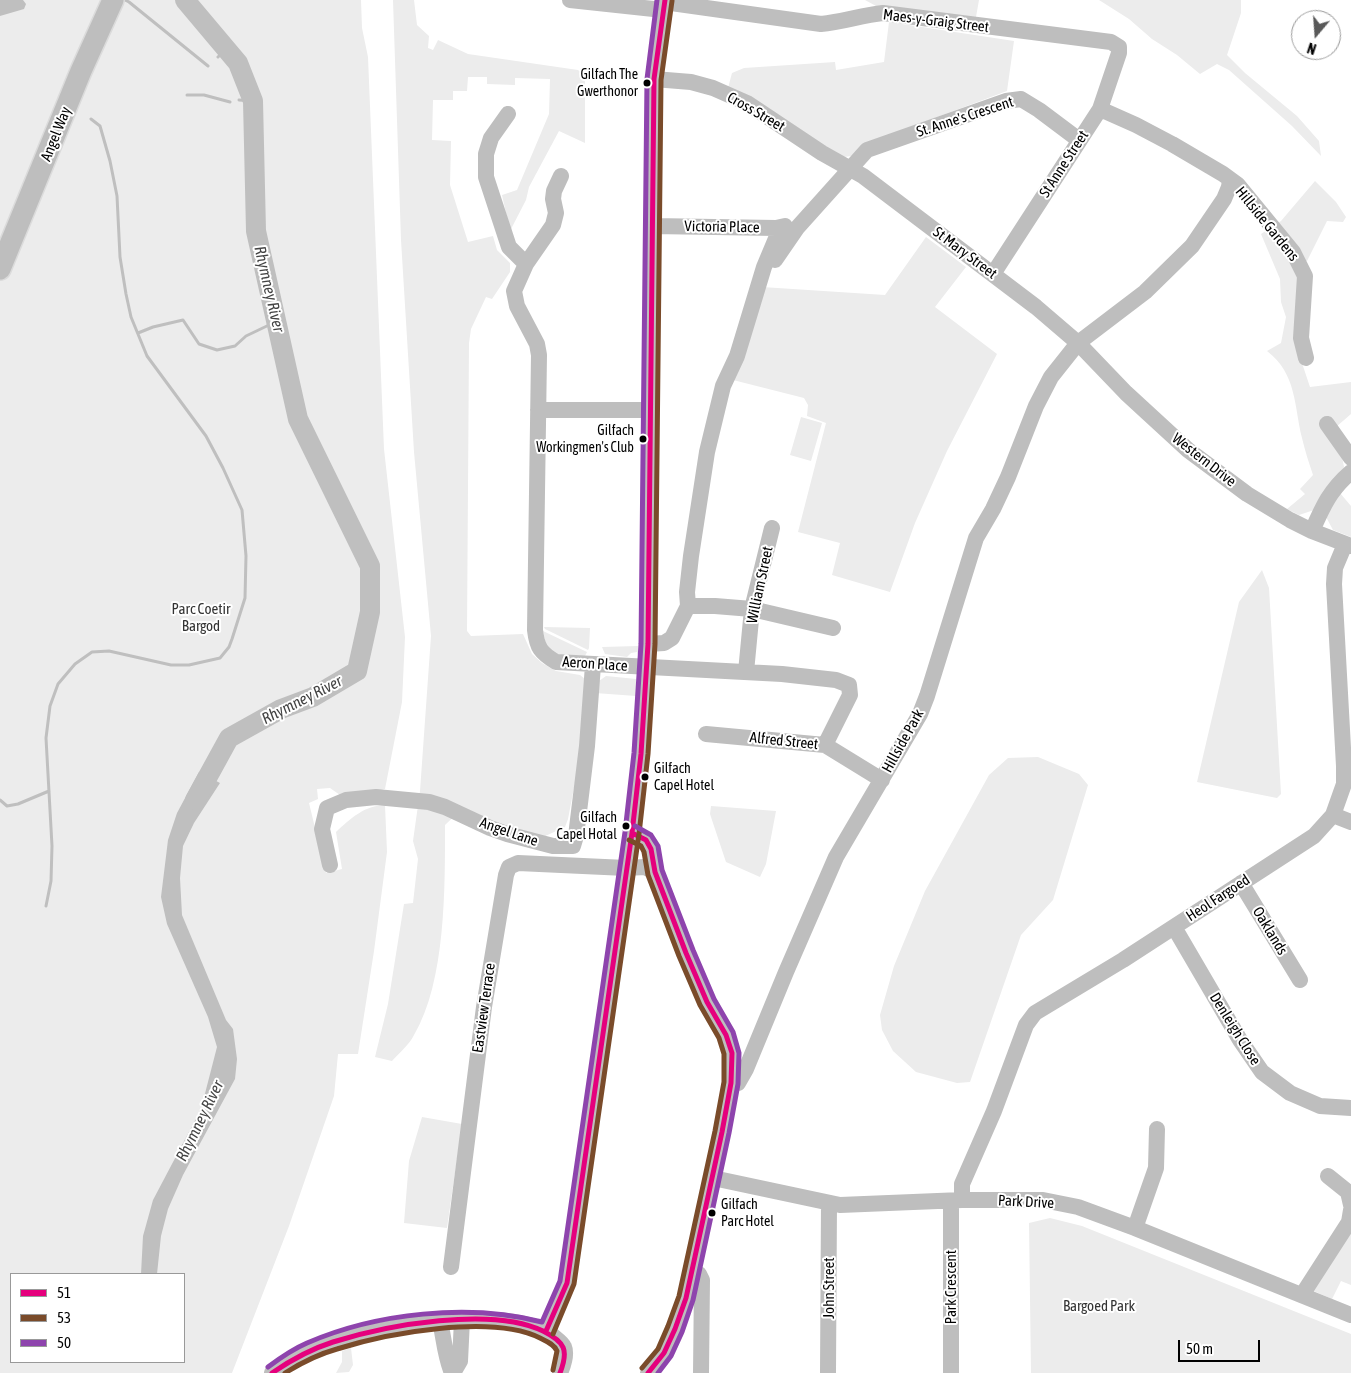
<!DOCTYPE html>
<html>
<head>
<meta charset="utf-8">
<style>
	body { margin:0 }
	#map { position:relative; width:1351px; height:1373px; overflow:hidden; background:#fff; font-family:"Asap Condensed",sans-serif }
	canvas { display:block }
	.legend { position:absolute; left:10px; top:1273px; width:175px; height:90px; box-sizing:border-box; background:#fff; border:1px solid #999; margin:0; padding:6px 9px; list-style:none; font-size:15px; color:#000 }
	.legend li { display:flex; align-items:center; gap:10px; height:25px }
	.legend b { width:25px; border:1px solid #999 }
	.north { position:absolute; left:1291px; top:10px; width:50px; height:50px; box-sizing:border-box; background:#fff; border:1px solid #999; border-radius:50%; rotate:198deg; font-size:14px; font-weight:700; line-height:20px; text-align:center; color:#000 }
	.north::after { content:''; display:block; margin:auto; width:18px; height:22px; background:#595959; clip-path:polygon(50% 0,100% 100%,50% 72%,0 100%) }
	.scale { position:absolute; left:1178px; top:1340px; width:82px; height:22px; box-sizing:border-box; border:2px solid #000; border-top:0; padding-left:6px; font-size:15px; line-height:18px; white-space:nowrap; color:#000; -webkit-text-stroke:4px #fff; paint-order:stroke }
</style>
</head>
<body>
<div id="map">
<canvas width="1351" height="1373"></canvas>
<ul class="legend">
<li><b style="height:6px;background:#e5007d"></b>51</li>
<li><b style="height:6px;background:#7a4b2a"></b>53</li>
<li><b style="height:6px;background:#8e44ad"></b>50</li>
</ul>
<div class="north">N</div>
<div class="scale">50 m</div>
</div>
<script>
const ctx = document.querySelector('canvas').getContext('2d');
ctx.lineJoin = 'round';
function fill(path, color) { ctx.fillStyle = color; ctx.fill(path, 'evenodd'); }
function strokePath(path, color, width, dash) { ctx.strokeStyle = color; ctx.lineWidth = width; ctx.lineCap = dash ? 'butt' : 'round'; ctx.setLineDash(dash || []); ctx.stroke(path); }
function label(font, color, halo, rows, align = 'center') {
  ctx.font = font + ' "Asap Condensed",sans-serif'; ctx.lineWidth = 4; ctx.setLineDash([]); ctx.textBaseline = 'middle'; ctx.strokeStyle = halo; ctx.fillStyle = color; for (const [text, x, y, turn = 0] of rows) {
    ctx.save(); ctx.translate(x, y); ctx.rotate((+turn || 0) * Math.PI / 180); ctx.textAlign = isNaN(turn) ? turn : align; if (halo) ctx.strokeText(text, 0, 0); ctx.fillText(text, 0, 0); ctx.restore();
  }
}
fill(new Path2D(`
	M0,0H361L362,28L368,57L384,449L405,637L402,702L385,789L367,793L340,795L330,788L317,789L318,799L309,803L326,873L342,869L336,832C350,819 365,805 385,805L387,852L374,951L358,1054H338L334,1096L289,1226L232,1373H0ZM11,1274H184V1362H11Z
	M393,0H414L417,25L429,36L428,48L433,50L438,40L468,54L578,70L584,75L585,82V143L559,131L529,187L526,200L510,231L502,195L517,190L549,114L550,79L515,78V85L487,84V77H468L467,91H453V100H433L432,140L451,141L450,185L468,242L493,236L497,250L510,263V272L492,299L486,297L471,329L469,343L467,631L471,636L523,634L532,654L542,663L556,671L580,675L585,679L582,746L568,819L565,827L541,838L511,830L462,809L445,825C445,887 446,981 414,1035C409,1045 399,1053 392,1061L375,1057L388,1004L404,904L413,903L418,859L413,841L420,791L431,636L414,452L401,240Z
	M865,0H979L976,17L876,6Z
	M1099,0H1241V13L1227,55L1245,73L1297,116L1319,141L1321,156L1292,126L1229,70L1217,64L1200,74L1177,55L1152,39L1129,19Z
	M889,22L1014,41L1007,91L865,144L851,156L837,158L728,88L732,73L744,68L835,62L836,70L884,62Z
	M1315,181L1336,202L1346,217L1343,222L1327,221L1307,261L1293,263L1301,279L1298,351L1310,387L1351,382V414L1336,427L1344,467L1342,476L1314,510L1299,515L1287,509L1305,494L1300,489L1313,475C1309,463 1305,451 1302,438C1294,406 1297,374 1267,351L1281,343L1286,317L1281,302L1280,279L1261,234L1281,221Z
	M926,237L966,267L935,307L997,354L947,451L915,523L890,592L832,575L840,543L798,532L826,423L807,416L808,405L804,398L733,380L762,287L885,295Z
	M801,417L822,423L811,461L790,455Z
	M1340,493L1351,506V537L1333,530L1325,515Z
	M1262,570L1269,588L1281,794L1277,798L1197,782L1239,602Z
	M544,627L590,628L589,648L588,650L545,629Z
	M543,631L587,652L585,656L557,655L547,649Z
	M638,646V655L637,652L631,653L627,657L605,654L602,647Z
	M606,676L636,679V696L595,693L599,681Z
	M1038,757L1079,774L1088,785L1053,900L1021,935L970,1082L957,1083L916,1072L893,1051L882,1030L880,1015L894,966L925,891L989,775L1008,758Z
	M711,806L776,811L766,864L760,877L726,862L710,814Z
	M422,1117L462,1124L447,1228L404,1223L409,1161Z
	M1050,1218L1082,1226L1351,1334V1373H1031L1029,1223Z
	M1351,1226V1285L1341,1281L1332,1299L1309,1289Z
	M351,1348L353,1365L349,1372L336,1373L342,1362V1351Z`), '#ececec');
fill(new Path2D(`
	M0,0H23L26,4L24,9L0,16Z
	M199,772L220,783L194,823L183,846L180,878L182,915L226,1020L233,1029L237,1059L235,1079L183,1175L168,1209L161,1236L157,1274H141L143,1236L153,1200L201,1109L217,1047L208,1017L167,924L161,897L168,840L177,813Z`), '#bfbfbf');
strokePath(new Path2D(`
	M125,0L129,2L208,66
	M218,57L226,49
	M187,95H204L230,102
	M239,100L253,101
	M138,333L153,327L183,320L199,344L217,350L235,346L246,336L269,325L277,323
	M0,800L7,806L18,804L49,791
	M46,906L51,881L52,846L46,738L50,706L58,684L75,664L92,652L109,651L171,665H189L220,658L229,647L232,639L245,598L246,556L242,510L223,468L206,436L147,356L131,317L126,294L120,257L117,196L110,161L100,126L91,119`), '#bfbfbf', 3);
strokePath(new Path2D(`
	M185,0L238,63L253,101L256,231L298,419L370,566V612L357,671L313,697L281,709L229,738L195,800`), '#bfbfbf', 20);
const major = new Path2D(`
	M0,269L81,71L113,0`);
strokePath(major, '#dbdbdb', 24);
strokePath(new Path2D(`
	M570,0L663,10
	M664,2L821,24C843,22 862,15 883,13L1111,42L1119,47V53L1100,109L993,274
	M654,79L691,82L713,88L747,103L822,153L863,176L1036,307L1078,343L1126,393L1188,450L1247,494L1290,520L1312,531L1351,546
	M1100,109L1136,125L1172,144L1223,174L1238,185L1293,252L1305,276L1301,338L1306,358
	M508,114L491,138L486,154V177L509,247L526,264
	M561,176L554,191L553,199L556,213L553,225L526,264L514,291L517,306L537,344L539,355L535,630C537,648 541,653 556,662L782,674L836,680L849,685L850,695L825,745
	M653,226L776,228L785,226
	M775,260L797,228L867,150L1006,101L1021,99L1039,110L1079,140
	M538,410H650
	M1327,424L1351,458
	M1312,531C1323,506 1330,490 1351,472
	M688,606H715L752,609L833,628
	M648,644L664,643L672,638L688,606L687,592L691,556L707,452L723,386L737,356L764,267L777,236L776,228
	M746,672L752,609L772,528
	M706,734L825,745L882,780
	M1333,815L1351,822
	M632,833L646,840L651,849L655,872L686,953L707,1002L726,1035L732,1053L731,1083L722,1132L686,1298L675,1329L664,1353L648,1373
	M330,865L322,829L327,808L346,800L376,797L429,802L445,807L490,828L507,834L553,846H573L576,836L587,746L593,665
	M1241,883L1300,980
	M1174,927L1240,1040L1262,1072L1290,1093L1320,1106L1351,1108
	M731,1083H738L746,1069L786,972L836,857L920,714L927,696L976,538L993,509L1008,477L1036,406L1051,377L1078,343L1145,292L1192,246L1224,199L1229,187L1230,180
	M1328,1176L1348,1192L1351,1205
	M713,1178L840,1205L962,1200H1043L1078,1207L1135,1228L1351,1315
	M962,1200V1184L994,1111L1026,1025L1035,1013L1123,960L1314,836L1333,815L1344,784V766L1334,584L1335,568L1345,544
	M951,1201V1373
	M1135,1228L1156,1168L1157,1129
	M451,1267L484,1007L506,875L509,867L518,863L626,868L645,867L655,872
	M693,1272L699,1274L702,1280L701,1373
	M1302,1295L1349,1222L1351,1210
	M440,1321C444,1339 445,1357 452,1373
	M546,1331L562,1297L567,1283L632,833L641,754L648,644L654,79L665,0
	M272,1373C294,1357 317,1346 344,1339C392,1325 511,1305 553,1336C556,1339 562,1342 564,1347C567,1354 563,1366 560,1373
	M453,1373L460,1361L462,1320
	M828,1373L829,1203`), '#bebebe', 16);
strokePath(major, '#bebebe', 21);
strokePath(new Path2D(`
	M632,833L646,840L651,849L655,872L686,953L707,1002L726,1035L732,1053L731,1083L722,1132L686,1298L675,1329L664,1353L648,1373
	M546,1331L567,1283L632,833L641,754L648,644L654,79L665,0
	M272,1373C291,1360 311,1349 333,1342C387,1325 492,1306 543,1331C565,1342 569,1350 560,1373`), '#e5007d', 5);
strokePath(new Path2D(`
	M629,840L641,846L644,852L648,875L679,956L700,1005L719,1038L724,1054V1082L715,1131L679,1296L668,1326L658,1349L642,1368
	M553,1334L574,1284L639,834L648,754L655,644L661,80L672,1
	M285,1373C301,1363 319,1354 337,1349C388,1333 491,1314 540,1338C546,1341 554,1344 557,1351L553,1370`), '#7a4b2a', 5);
strokePath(new Path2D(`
	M635,826L651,835L658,846L662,870L693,950L714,999L733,1032L739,1053L738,1084L729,1133L693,1300L682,1332L671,1356L658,1373
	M268,1367C280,1358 293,1349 307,1343C376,1313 469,1303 542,1322L560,1281L625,832L634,753L641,644L647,79L657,0`), '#8e44ad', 5);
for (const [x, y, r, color] of [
	[647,83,4.5,"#000"],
	[643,439,4.5,"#000"],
	[645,777,4.5,"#000"],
	[626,826,4.5,"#000"],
	[712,1213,4.5,"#000"]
]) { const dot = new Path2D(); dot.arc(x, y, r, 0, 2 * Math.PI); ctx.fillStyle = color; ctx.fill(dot); strokePath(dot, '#fff', 2); }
label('14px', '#000', '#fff', [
	["Gilfach The",638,75],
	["Gwerthonor",638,92],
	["Gilfach",634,431],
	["Workingmen's Club",634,448],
	["Gilfach",654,769,"left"],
	["Capel Hotel",654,786,"left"],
	["Gilfach",617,818],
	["Capel Hotal",617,835],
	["Gilfach",721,1205,"left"],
	["Parc Hotel",721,1222,"left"]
], 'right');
label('15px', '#000', '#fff', [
	["Maes-y-Graig Street",936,21,7],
	["Cross Street",756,112,30],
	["St. Anne's Crescent",965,117,-18],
	["Angel Way",56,134,-68],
	["St Anne Street",1064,164,-57],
	["Hillside Gardens",1267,224,51],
	["Victoria Place",722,227,1],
	["St Mary Street",965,253,37],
	["Western Drive",1204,460,38],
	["William Street",760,585,-78],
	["Aeron Place",595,664,4],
	["Alfred Street",784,741,6],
	["Hillside Park",903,741,-61],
	["Angel Lane",509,832,19],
	["Heol Fargoed",1218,898,-33],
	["Oaklands",1270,931,59],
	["Eastview Terrace",484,1008,-82],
	["Denleigh Close",1235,1029,58],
	["Park Drive",1026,1202,3],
	["Park Crescent",951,1287,-90],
	["John Street",829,1288,-90]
]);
label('15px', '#333', '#fff', [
	["Parc Coetir",201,609],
	["Bargod",201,626],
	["Bargoed Park",1099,1306]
]);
label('italic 16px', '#444', '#fff', [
	["Rhymney River",269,289,77],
	["Rhymney River",302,700,-27],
	["Rhymney River",200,1121,-64]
]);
</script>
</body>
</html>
